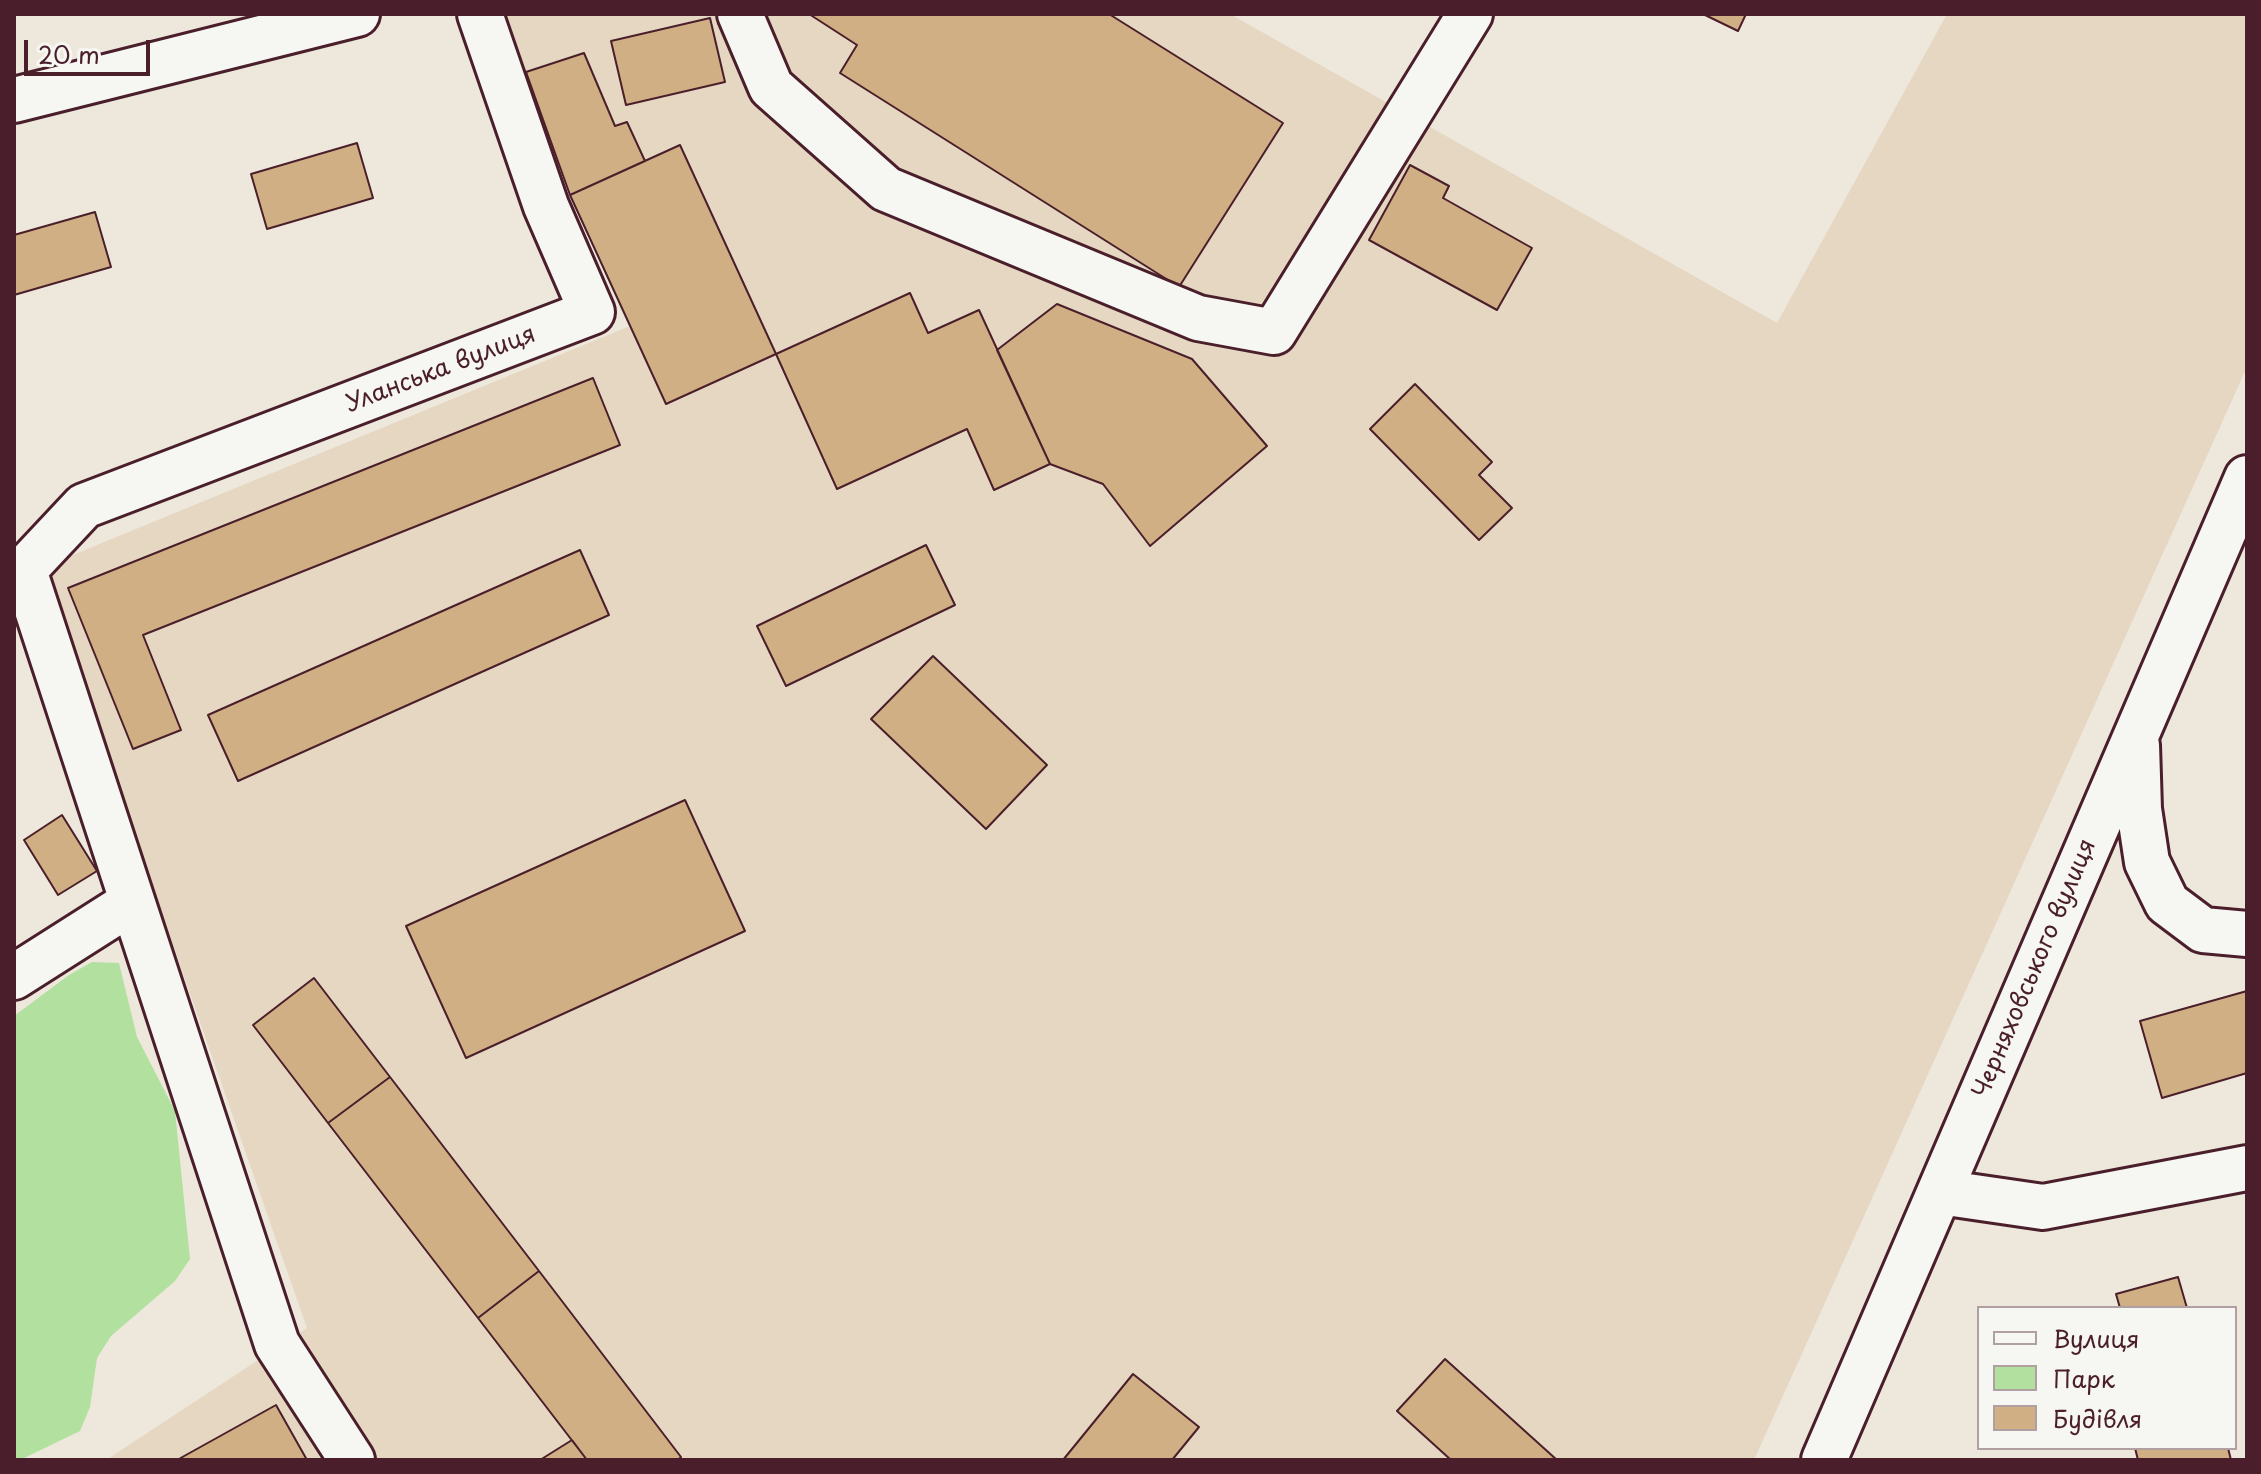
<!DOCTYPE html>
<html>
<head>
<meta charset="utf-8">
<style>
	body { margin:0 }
	#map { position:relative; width:2261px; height:1474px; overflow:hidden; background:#eee8dc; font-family:"Playpen Sans",sans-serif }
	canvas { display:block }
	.frame { position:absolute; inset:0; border:16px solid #4a1f2b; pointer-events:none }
	.legend { position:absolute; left:1977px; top:1306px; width:260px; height:144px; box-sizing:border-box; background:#f6f6f2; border:2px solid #b1a0a2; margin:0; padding:10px 14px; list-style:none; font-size:24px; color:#4a1f2b }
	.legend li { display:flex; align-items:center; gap:16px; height:40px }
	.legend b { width:40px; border:2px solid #b1a0a2 }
	.scale { position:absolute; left:24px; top:40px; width:126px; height:36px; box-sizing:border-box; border:4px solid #4a1f2b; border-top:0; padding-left:10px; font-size:24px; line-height:28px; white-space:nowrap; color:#4a1f2b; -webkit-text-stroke:6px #f6f6f2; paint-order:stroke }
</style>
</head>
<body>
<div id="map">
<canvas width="2261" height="1474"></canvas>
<div class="frame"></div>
<ul class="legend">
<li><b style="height:10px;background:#f6f6f2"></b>Вулиця</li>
<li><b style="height:22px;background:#b1e09f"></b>Парк</li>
<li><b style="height:22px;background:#cfaf83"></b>Будівля</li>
</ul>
<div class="scale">20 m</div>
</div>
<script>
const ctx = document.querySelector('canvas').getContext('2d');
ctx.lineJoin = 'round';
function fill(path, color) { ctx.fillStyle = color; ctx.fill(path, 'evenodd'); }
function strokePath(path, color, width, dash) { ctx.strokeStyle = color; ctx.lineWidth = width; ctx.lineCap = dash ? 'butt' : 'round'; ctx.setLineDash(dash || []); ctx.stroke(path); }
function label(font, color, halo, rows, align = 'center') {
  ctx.font = font + ' "Playpen Sans",sans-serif'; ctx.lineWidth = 6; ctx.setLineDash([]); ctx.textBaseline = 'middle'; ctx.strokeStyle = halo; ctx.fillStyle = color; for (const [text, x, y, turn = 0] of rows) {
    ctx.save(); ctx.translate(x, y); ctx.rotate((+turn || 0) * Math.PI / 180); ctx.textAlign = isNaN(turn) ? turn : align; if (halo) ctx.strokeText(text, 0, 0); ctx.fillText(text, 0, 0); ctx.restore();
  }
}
fill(new Path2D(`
	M499,14H1230L1777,323L1947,14H2247V367L1754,1460H106L307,1328L41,568L630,326L570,195L542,115Z`), '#e5d7c1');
fill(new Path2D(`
	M92,962L119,963L137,1037L175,1111L190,1259L175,1281L111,1336L97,1358L90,1407L80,1431L20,1460H14V1016L69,975Z`), '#b1e09f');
const building = new Path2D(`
	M809,14H1109L1283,123L1179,287L840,73L857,45Z
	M1703,14H1746L1738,31Z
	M710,18L725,82L626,105L611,41Z
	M584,53L615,126L627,122L645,161L570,195L526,72Z
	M357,143L373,198L267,229L251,174Z
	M680,145L776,354L666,404L570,195Z
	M1410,165L1449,186L1443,198L1532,248L1497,310L1369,240Z
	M95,212L111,267L14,295V235Z
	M910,293L928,333L979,310L1050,464L994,490L967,429L837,489L776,354Z
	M1057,304L1192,359L1267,446L1150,546L1103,484L1050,464L997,350Z
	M593,378L620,445L143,635L181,730L133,749L68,588Z
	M1415,384L1492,462L1479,475L1512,508L1479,540L1370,429Z
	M926,545L955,605L786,686L757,626Z
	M580,550L609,615L238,781L208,715Z
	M933,656L1047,765L986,829L871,719Z
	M685,800L745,931L466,1058L406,926Z
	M62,815L97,871L58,895L24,840Z
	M314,978L390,1077L328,1123L253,1025Z
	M2247,991V1073L2162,1098L2140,1021Z
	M390,1077L539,1271L478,1318L328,1123Z
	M539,1271L681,1457L678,1460H587L478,1318Z
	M2178,1277L2187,1308H2120L2116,1294Z
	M1445,1359L1557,1460H1451L1397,1411Z
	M1133,1374L1199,1427L1172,1460H1063Z
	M276,1405L307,1460H177Z
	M572,1440L587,1460H540Z
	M2135,1448H2228L2231,1460H2138Z`);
fill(building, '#cfaf83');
strokePath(building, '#4a1f2b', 2);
const minor = new Path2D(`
	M740,14L771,87L886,189L1198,318L1274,332L1470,14
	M14,100L357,14
	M24,570L277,1344L352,1460
	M14,574L24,570L84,506L592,312L546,206L480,14
	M2137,745L2139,809L2147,862L2167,903L2203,930L2247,934
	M14,977L132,902
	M1940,1192L2043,1207L2247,1168
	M1824,1460L2247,478`);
strokePath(minor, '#4a1f2b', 50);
strokePath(minor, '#f6f6f2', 44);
label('24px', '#4a1f2b', '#f6f6f2', [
	["Уланська вулиця",441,370,-21],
	["Черняховського вулиця",2035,969,-67]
]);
</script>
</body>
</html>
